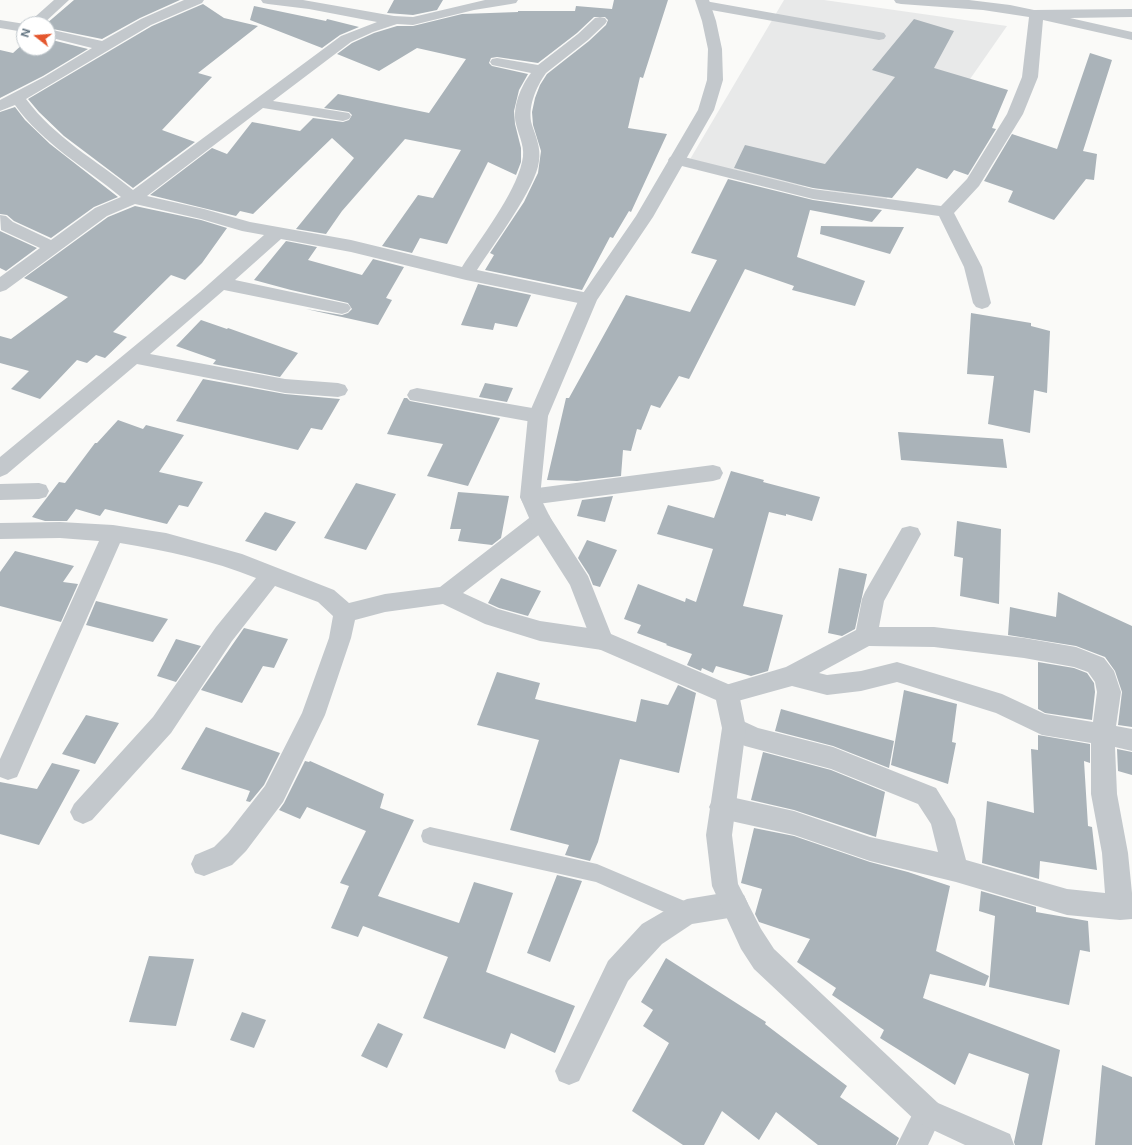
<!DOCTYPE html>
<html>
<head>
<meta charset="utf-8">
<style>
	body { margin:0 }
	#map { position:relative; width:1132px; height:1145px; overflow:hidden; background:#fafaf8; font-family:Inter,sans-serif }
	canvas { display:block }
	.north { position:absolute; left:16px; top:16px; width:40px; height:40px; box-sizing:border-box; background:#fff; border:1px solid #c1c8cd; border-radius:50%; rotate:287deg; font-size:11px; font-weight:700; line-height:16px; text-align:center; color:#657683 }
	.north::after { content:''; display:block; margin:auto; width:14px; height:18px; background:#e4572e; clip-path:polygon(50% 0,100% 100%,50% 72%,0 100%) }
</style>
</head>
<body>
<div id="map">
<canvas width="1132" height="1145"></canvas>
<div class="north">N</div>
</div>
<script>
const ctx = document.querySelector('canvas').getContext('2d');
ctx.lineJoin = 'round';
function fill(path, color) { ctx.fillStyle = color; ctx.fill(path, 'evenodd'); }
fill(new Path2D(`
	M784,0H824L1007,26L885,201L748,176L689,161Z`), '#e8e9e9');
fill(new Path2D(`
	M74,0H180L140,18L102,39L48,28V24H46Z
	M394,0H443L437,10L413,15L387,13Z
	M614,0H668L643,78L640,77L628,128L667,134L631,212L629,211L613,238L610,237L582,290L485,270L494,255L490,253L524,202L538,173L541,151L533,125L532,112L535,98L540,85L547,74L589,41L606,25L608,20L605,17H594L577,33L538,63L497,57L491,58L489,63L492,66L528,74L519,90L514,111L515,124L521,148V162L516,175L488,162L447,244L420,238L412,253L382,246L418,195L433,198L461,150L405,139L342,211L326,234L296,229L354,158L332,138L253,214L240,211L236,216L150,195L212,148L227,154L252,122L300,131L313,118L343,122L349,120L352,115L349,112L324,108L338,94L429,113L466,59L417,48L379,71L337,54L352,43L374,33L397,26H413L462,14L518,12V11H575L576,6L612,9Z
	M203,4L224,18L258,26L198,73L212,77L162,130L195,142L133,188L64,136L39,112L28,99L152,26Z
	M254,6L326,21L327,19L359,27L340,35L322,48L250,20Z
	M914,19L954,31L934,68L1008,90L992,128L996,129L968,175L954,170L947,179L917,168L892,198L813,188L734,168L745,145L825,164L895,77L872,70Z
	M48,39L88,49L43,76L0,98V50L13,53L24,43V48H48Z
	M1090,53L1112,60L1083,151L1097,154L1094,180L1086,179L1054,220L1008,202L1013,191L984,181L1012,134L1057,149Z
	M15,107L25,120L50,144L118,197L94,207L51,238L14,221L7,215L0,214V112Z
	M728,179L813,200L882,210L872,222L810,210L797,257L865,281L855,306L792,290L794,286L745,269L689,379L679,376L660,408L651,405L641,430L637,429L631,451L623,450L621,476L577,481L547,480L566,398H569L626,295L690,312L717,260L691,253Z
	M135,206L201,220L227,228L202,263L185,280L171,275L113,332L127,337L105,358L96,355L87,363L77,360L40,399L11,389L29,371L0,363V336L11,339L68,297L24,278L108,217Z
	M821,226L904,227L890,254L820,234Z
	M0,231L37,248L6,271L0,268Z
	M286,241L317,247L308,260L362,275L373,259L404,267L386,298L392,300L378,325L306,309L342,315L348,313L352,309L348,303L291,290L254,280Z
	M478,284L531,295L517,327L495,323L493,330L461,325Z
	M971,313L1031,323V326L1050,331L1047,393L1034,390L1030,433L988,424L994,376L967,374Z
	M201,320L227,329L228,328L298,353L280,377L213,364L216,360L176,346Z
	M203,379L285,394L340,399L322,430L311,428L298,450L176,421Z
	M485,383L513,388L507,402L479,397Z
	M404,398H407L410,401L500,418L468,486L427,476L443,444L387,434Z
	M118,420L143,429L146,425L184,435L159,472L203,482L188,507L179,505L167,524L105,509L100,516L76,509L67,521H45L32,517L59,482L65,483L95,443H97Z
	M898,432L1003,439L1007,468L901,460Z
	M731,471L764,480L763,482L820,497L812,521L786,514V516L769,512L743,606L783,615L768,671L751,676L716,666L713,673L702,668L701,671L687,665L692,654L666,645L667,644L637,633L641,625L624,619L638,584L685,602L686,598L696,602L713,549L657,534L668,505L714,518Z
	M356,483L396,494L366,550L324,538Z
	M458,492L509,496L501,538L492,545L458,541L461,529H450Z
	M613,496L605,522L577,516L582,500Z
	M265,512L296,522L276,551L245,541Z
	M957,521L1001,529L999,604L960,596L963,558L954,556Z
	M587,540L617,550L600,587L593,585L589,575L578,558Z
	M15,551L74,566L63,582L78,584L61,622L0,606V572Z
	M839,568L867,574L855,629L842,636L828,633Z
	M501,578L541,591L528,616L499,608L488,603Z
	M1058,592L1132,626V727L1118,725L1122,692L1115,671L1105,657L1076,646L1008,635L1010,607L1056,617Z
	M96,601L168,619L153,642L86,625Z
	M244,628L288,639L274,668L263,666L242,703L201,690Z
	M176,639L201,646L176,682L157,676Z
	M1038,662L1074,668L1087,673L1094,683L1095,692L1092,720L1045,713L1038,709Z
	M497,672L540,683L535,699L636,722L641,699L668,705L678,685L696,693L679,773L620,759L598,842L590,861L565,855L569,845L510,830L539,740L477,725Z
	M904,690L957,704L952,742L956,743L948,784L891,765Z
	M781,709L894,741L889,768L833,746L775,731Z
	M86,715L119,723L95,764L62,754Z
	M206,727L280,753L264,785L250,802L246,801L250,791L181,769Z
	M1038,735L1090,744V763L1084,761L1088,826L1092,827L1097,870L1040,861L1039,879L982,863L987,801L1034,813L1031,749L1038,750Z
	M1117,749L1132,752V775L1118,771Z
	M763,752L831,770L885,792L876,837L794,810L751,800Z
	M305,761L309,762L310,761L384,794L380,808L414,820L378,896L459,923L474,882L513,893L486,972L575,1006L555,1053L511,1033L505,1049L423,1018L448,957L363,926L358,937L331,928L349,886L340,883L366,831L307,807L300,819L279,810L284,803Z
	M52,763L80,770L39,845L0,834V782L37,789Z
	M754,828L794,836L870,862L908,872L950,886L936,951L989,976L985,986L930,974L923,998L1060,1050L1042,1145H1015L1014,1142L1029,1074L969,1053L955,1085L880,1038L884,1030L832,995L836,988L797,962L810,939L759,922L755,914L762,889L741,883Z
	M557,875L582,881L550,962L527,953Z
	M981,891L1036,907V912L1088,921L1090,952L1080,950L1069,1005L989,987L995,916L979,911Z
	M149,956L194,959L176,1026L129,1022Z
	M666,958L766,1022L765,1024L847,1086L840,1097L899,1138L896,1145H818L776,1112L759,1140L722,1111L704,1145H683L632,1111L669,1043L643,1026L653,1010L641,1002Z
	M242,1012L266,1020L254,1048L230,1040Z
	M378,1023L403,1034L387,1068L361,1056Z
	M1102,1065L1132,1077V1145H1095Z`), '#aab3b9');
fill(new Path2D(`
	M430,827L597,864L694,905L697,912L694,919L687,922L596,882L430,845L423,842L421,836L423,830Z`), '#c3c8cc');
fill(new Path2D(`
	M54,0H69L43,24H27Z
	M184,0H204L202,3L151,25L26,99C55,138 96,160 133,190L341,36L377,22L309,9L268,4L263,3L261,0H303L394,16L413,17L485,0H518L516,3L511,4L474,10L413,25L397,24L373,32L351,42L273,101L349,113L351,116L349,119L343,121L263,108L147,196L204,209L250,222L351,240L462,267C480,239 515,194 522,162C526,148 519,137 516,124C512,107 521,86 531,73L492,65L490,62L492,59L497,58L538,65L578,34L595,18L600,17L605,18L607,21L605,24L588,40L546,73C536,87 527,108 532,125C536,137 541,148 539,161C536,188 493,245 477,270L588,293L594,295L597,299L594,303L588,305L466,280L351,252L281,239L235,280L348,304L351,308L348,312L342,314L224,290L150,354L285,379L338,383L345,385L348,390L345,395L338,397L285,393L137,364L7,474L0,477V457L200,292L264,235L242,231L201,219L135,204L107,216L6,290L0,292V277L40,248L1,230L0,215L6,216L13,222L51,240L95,208L121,197C85,167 43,144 15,105L0,111V100L44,77L92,48L48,37V29L102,41L141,19Z
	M894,0H969L1010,5L1034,10L1132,9V17L1070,18L1132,32V40L1043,20L1038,77L1023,114L979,186L954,213L982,267L991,303L988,307L982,309L976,307L973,303L964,267L939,216L813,199L670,163L668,160L670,157L676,155L813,189L941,206L967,179L1007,114L1022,77L1029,17L983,10L901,4L896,3Z
	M705,1L879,32L884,33L886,36L884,39L879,40L700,8L698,5L700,2Z
	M0,20L25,24H24V32L0,28Z
	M417,388L538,409L545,411L548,416L545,421L538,423L410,400L407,395L410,390Z
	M713,465L720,467L723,473L720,479L713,481L530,505L523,503L520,497L523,491L530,489Z
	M39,483L46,485L49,491L46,497L39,499L0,500V484Z
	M541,513L549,515L552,521L549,527L463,593L498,609L540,621L602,630L610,633L613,640L610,647L602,650L540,641L485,624L443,604L385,612L355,620L351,638L325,715L283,802L246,851L232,865L204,876L195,873L191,864L195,855L214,847L228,833L265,786L302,713L329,638L333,616L318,602L275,586L232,641L171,733L92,820L83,824L74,820L70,812L74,804L153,717L216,627L256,578C212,560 166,551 120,543L17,777L8,780L0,777V759L99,541L60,538L0,539V523L60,522L113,525L166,533L242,554L334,590L349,603L385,594L440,587L533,515Z
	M910,526L918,528L921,534L884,601L879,627H934L1024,638L1076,647L1104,658L1114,671L1121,692L1116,726L1132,729V751L1115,747L1117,794L1128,853L1132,893V919L1120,920L1067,915L956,882L870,861L794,835L722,819L713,815L709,807L713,799L722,795L794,811L870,837L938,852L931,824L918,804L831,769L745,746L725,736L722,728L725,720L734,717L758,728L833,747L936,788L955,819L966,860L1067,889L1105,893L1102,853L1091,794V743L1042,735L996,713L897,682L861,691L827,695L792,686L727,704L719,701L715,694L719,687L786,667L856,630L862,599L865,592L902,528ZM869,646L934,647L1024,658L1074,667L1088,672L1095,682L1097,692L1093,722L1045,714L1002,694L897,662L861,671L827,675L819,673Z
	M735,891L744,895L748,904L744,913L735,917L692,924L662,944L628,981L579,1081L569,1085L559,1081L555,1071L608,961L642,924L678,903L687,899Z
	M928,1098L938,1103L943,1113L928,1145H897L918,1103Z`), '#c3c8cc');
fill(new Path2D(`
	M695,0H709L716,21L722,49L723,80L714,110L653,217L597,300L548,416L540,497L550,517L588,576L611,634L735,687L739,694L746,728L732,835L738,884L761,929L774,949L938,1103L1010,1134L1014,1145H965L918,1123L754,969L741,949L712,886L706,835L722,728L716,700L594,647L570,585L533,527L520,497L528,416L579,299L636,216L698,110L707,80L708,49L702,21Z`), '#c3c8cc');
</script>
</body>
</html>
